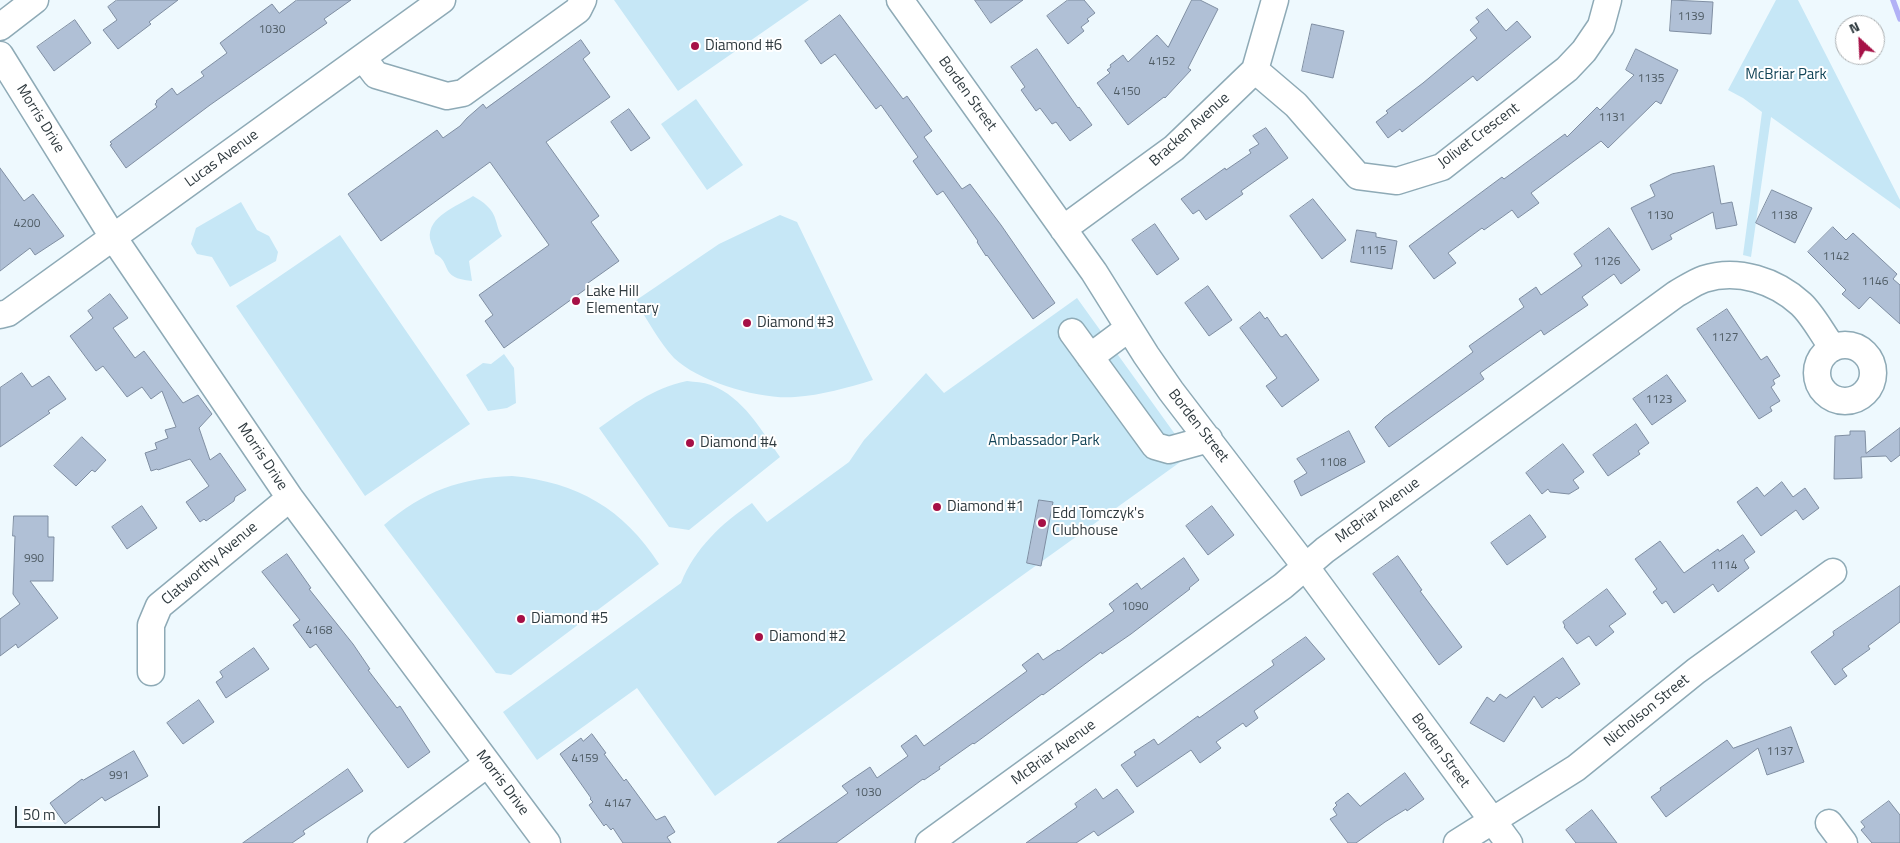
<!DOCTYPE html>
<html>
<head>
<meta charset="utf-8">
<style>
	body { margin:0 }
	#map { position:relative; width:1900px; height:843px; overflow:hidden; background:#eef9fe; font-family:"Titillium Web",sans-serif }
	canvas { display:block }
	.north { position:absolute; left:1835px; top:15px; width:50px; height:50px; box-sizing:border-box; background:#fff; border:1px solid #acb0b2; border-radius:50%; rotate:335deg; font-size:14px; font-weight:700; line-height:20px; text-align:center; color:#2f3a3f }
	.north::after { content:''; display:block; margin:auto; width:18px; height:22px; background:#a61046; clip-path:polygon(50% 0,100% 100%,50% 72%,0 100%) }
	.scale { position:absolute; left:15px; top:806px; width:145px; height:22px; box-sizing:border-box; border:2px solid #2f3a3f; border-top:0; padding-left:6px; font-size:15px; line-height:18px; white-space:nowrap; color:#2f3a3f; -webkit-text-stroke:4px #fff; paint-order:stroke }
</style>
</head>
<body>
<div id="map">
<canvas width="1900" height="843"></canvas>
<div class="north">N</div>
<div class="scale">50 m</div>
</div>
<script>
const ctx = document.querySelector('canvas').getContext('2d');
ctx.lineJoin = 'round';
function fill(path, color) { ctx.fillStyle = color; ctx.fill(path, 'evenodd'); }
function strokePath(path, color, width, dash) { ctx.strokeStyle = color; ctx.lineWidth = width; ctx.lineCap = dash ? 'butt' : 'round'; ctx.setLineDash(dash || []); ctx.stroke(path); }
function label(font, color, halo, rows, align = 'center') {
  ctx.font = font + ' "Titillium Web",sans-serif'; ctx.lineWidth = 4; ctx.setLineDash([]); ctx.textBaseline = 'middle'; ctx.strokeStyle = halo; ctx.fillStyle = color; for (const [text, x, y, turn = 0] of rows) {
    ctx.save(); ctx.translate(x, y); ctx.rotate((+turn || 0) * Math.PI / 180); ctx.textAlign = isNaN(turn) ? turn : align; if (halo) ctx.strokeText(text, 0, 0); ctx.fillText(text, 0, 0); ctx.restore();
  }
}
fill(new Path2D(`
	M614,0H809L678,91Z
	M1776,0H1798L1900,200V209L1771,117L1751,257L1743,255L1762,112L1743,98L1728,90Z
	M696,99L743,165L707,190L661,124Z
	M473,196C483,202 493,208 496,221C498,227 498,230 502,236L469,261L472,281C438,278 453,263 435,254C434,249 431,243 430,239C427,216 458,206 473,196Z
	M241,202L257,230L269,236L278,252L276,261L230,287L212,257L197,254L191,244L196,228Z
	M780,215L797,222L873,380C847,388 822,395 795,397C761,400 699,382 674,358C659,342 648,320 635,301L719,244Z
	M340,235L470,424L365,496L236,306Z
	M1077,298L1190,455L715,796L637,688L537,760L503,712L681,583C695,548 722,523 752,503L767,522L849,462L864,440L926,373L944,393Z
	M504,354L514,368L516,403L507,408L488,411L466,375L483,363L491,364Z
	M687,381C695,382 703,382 711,385C743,397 762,431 780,457L689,530L669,527L599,428C628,408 652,388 687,381Z
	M512,476C577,482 624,509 659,564L511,675L496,673L384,525C424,491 460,478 512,476Z`), '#c6e7f6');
strokePath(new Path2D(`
	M1893,0L1900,19`), '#b1b1f6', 5.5);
const building = new Path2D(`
	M117,0H178L149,22L151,24L118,49L103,30L117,20L108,7Z
	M297,0H351L324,19L327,23L210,105L126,168L110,145L112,144L110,142L157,107L155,104L157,102L156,101L172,88L177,95L204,76L201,72L227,53L220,43L249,21L272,4L279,13Z
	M975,0H1023L991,23Z
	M1068,0H1084L1095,13L1087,19L1089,21L1081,27L1084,31L1068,44L1047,16Z
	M1192,0H1200L1218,9L1188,68L1191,70L1165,98L1164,97L1128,125L1097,83L1110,73L1107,70L1111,67L1110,65L1123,55L1128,62L1157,35L1168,47Z
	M1672,0L1713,2L1711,34L1670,31Z
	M1488,9L1506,31L1517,21L1531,37L1477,81L1473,76L1402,132L1400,129L1388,138L1376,122L1388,113L1386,111L1423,83L1477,38L1470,30L1479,22L1476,18Z
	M840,15L903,99L907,96L932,131L924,137L962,189L970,184L1001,225L1055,303L1033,319L987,255L986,256L977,242L978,241L943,191L937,195L913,161L918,157L881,105L876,109L835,54L821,64L805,41Z
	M75,20L91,43L54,71L37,47Z
	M1312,24L1344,31L1333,78L1302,71Z
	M581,40L590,53L583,59L610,97L546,142L599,216L591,222L619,261L588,283L590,286L504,348L485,321L493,315L479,295L549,245L490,162L381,241L348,194L437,130L443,138L460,126L467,118L483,104L486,108Z
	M1037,49L1078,108L1079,107L1092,125L1070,141L1056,122L1052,124L1040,108L1036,111L1021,90L1025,87L1011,67Z
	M1636,49L1678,70L1661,104L1656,101L1608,148L1601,141L1531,193L1539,203L1518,218L1512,210L1484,230L1482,228L1448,253L1456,263L1434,279L1409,246L1502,177L1504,179L1565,134L1567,137L1597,107L1600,110L1634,75L1626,70Z
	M629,109L650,138L631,151L611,122Z
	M1266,128L1288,158L1241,191L1243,194L1206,220L1199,210L1193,214L1181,199L1225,168L1226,170L1251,153L1249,150L1259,144L1253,136Z
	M1714,166L1721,204L1732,202L1737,225L1716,229L1713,212L1670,235L1672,239L1652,250L1631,208L1655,196L1650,185L1672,174Z
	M0,168L24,201L33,194L64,236L35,255L30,248L0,271Z
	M1772,190L1812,208L1795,243L1756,223Z
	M1313,199L1346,240L1322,259L1290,216Z
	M1155,224L1179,259L1157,275L1132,240Z
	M1833,227L1846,240L1853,233L1897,274L1893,279L1900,285V324L1870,297L1859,309L1842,294L1846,290L1808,252Z
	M1609,228L1640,270L1621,284L1614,274L1582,297L1588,305L1544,335L1541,330L1480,373L1484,379L1389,447L1375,427L1384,418L1473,352L1469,346L1524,307L1519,299L1536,287L1541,295L1582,266L1574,254Z
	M1357,230L1376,233V237L1397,241L1392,269L1351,262Z
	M1208,286L1232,320L1209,336L1185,303Z
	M110,294L128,318L113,328L135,358L144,351L183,403L198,395L212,414L199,428L210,460L220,453L246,490L235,497L234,501L206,521L204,519L200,522L186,502L209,486L190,459L158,470L157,469L151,471L145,453L157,449L155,443L168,438L165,430L176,427L162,391L151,399L142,387L127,397L103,366L96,371L70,336L93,318L88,311Z
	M1727,309L1761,360L1767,356L1780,376L1773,380L1775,384L1771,387L1780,401L1770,407L1772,411L1759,419L1697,329Z
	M1260,312L1265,319L1267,317L1280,336L1282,337L1286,334L1319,380L1282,407L1266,386L1277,378L1240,328Z
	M22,373L32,387L49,376L66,399L48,411L50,413L0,447V388Z
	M1667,375L1686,401L1652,425L1633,399Z
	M1636,424L1649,443L1638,451L1640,454L1608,476L1593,455Z
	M1900,428V455L1891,462L1886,456L1861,457L1862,478L1834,479L1835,436L1850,435V431H1865L1866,453Z
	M1349,431L1365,462L1301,496L1294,481L1307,473L1297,459Z
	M82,437L106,460L95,472L92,470L76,486L54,466Z
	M1563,444L1584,472L1573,480L1579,488L1569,494L1550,492L1548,489L1542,494L1526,473Z
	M1782,482L1793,497L1805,488L1819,508L1803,520L1796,510L1761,536L1737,502L1757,487L1764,496Z
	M1039,500L1053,502L1041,566L1027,563Z
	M142,506L157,528L127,549L112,527Z
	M1212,506L1234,535L1208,555L1186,526Z
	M1530,515L1546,537L1507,565L1491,543Z
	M14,516H48V537H54L53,581H30L58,618L18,648L16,644L0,656V619L20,604L13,594L15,536H13Z
	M1743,535L1755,552L1744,560L1749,568L1718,592L1713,584L1674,613L1666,601L1662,604L1653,592L1657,589L1635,559L1660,541L1684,573L1718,549L1719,551Z
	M287,554L311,588L309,589L353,644L370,669L368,670L397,708L400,706L430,752L408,768L316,644L310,648L293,625L300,620L262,572Z
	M1398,556L1422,590L1420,591L1462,647L1439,665L1373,574Z
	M1184,558L1199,580L1189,588L1190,589L1131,634L1102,654L1101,652L1043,695L1042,694L974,744L973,743L939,767L940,769L924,780L923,779L836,843H777L848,793L842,786L870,767L877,778L908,756L901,746L916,735L924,746L1027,671L1022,665L1038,653L1043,660L1058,650L1059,651L1114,611L1109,604L1137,583L1141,589Z
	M1900,586V622L1868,646L1870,649L1842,669L1847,676L1835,685L1811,652L1834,635L1833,632Z
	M1607,589L1626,614L1609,626L1614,632L1596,646L1589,636L1577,644L1564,627L1565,626L1563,622Z
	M1306,637L1325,659L1254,711L1258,718L1246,727L1243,723L1216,742L1221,748L1200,763L1191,750L1137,787L1121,765L1136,755L1134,752L1154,739L1158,745L1198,716L1199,718L1274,665L1272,661Z
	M254,648L269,669L226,698L216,682L223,677L220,672Z
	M1563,658L1580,684L1559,699L1557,697L1542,708L1534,696L1504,742L1470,723L1487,697L1494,702L1500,694L1506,698Z
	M199,700L214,722L183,744L167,723Z
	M1791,727L1804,762L1767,775L1758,748L1666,817L1651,797L1661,790L1660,788L1727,740L1733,748Z
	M592,734L606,753L604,754L624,781L626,779L656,820L665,816L675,832L667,837L671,843H623L613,828L611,830L606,824L604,826L589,805L593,802L590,799L591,798L560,754L581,738L583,741Z
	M134,751L148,776L105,801L102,797L65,824L50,803L82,779L83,780Z
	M348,769L363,791L303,831L305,834L292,843H243Z
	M1405,773L1424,799L1407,811L1406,809L1385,822L1356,843H1348L1330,819L1337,815L1333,809L1337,805L1335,803L1348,793L1360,806Z
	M1096,789L1103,799L1117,789L1134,812L1098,836L1094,831L1076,843H1026L1077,807L1075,804Z
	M1889,801L1900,815V843H1872L1861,830L1865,827L1861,822Z
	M1592,810L1617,843H1576L1566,830Z`);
fill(building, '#b0c0d6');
strokePath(building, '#7f8ea2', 1);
const minor = new Path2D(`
	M900,0L1094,272L1146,355L1171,391L1305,566L1509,843
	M0,27L35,0
	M0,55L113,237L290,498L547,843
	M363,58L376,75L447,96L463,93L578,10L583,0
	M1255,70L1296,105L1358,176L1397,181L1442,167L1567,69L1584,51L1601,26L1608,0
	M1063,229L1174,148L1255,70L1275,0
	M0,315L8,313L442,0
	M1072,332L1155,446L1169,450L1209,439
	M1817 373a28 28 0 1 1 56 0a28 28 0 1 1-56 0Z
	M1090,357L1129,328
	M151,672V625L159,606L290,498
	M1829,823L1844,843
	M381,843L487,764
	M929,843L1283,586L1325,550L1676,294C1685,289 1695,282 1704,279C1738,268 1776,281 1801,304C1813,315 1823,335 1833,348
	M1457,843L1576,768L1696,671L1833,572`);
strokePath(minor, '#8eaab6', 29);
strokePath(minor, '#fff', 26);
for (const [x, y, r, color] of [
	[695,46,5,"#a61046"],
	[576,301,5,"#a61046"],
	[747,323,5,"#a61046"],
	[690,443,5,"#a61046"],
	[937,507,5,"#a61046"],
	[1042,523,5,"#a61046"],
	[521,619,5,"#a61046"],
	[759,637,5,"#a61046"]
]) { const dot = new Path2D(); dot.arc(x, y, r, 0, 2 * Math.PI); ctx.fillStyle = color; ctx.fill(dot); strokePath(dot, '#fff', 2); }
label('12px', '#4f5c65', null, [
	["1139",1691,17],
	["1030",272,30],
	["4152",1162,62],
	["1135",1651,79],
	["4150",1127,92],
	["1131",1612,118],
	["1130",1660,216],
	["1138",1784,216],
	["4200",27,224],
	["1115",1373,251],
	["1142",1836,257],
	["1126",1607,262],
	["1146",1875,282],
	["1127",1725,338],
	["1123",1659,400],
	["1108",1333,463],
	["990",34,559],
	["1114",1724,566],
	["1090",1135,607],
	["4168",319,631],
	["1137",1780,752],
	["4159",585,759],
	["991",119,776],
	["1030",868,793],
	["4147",618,804]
]);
label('15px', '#2f3a3f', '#fff', [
	["Diamond #6",705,46],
	["Lake Hill",586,292],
	["Elementary",586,309],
	["Diamond #3",757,323],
	["Diamond #4",700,443],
	["Diamond #1",947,507],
	["Edd Tomczyk's",1052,514],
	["Clubhouse",1052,531],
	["Diamond #5",531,619],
	["Diamond #2",769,637]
], 'left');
label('15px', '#134558', '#fff', [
	["McBriar Park",1786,75],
	["Ambassador Park",1044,441]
]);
label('15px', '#2f3a3f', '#fff', [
	["Borden Street",967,94,54],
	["Morris Drive",40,119,58],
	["Bracken Avenue",1190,130,-42],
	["Jolivet Crescent",1479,136,-37],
	["Lucas Avenue",222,159,-36],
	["Borden Street",1198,426,52],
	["Morris Drive",262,457,56],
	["McBriar Avenue",1378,511,-36],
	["Clatworthy Avenue",210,564,-40],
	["Nicholson Street",1647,711,-39],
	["Borden Street",1440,751,54],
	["McBriar Avenue",1054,753,-36],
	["Morris Drive",502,783,53]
]);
</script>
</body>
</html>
